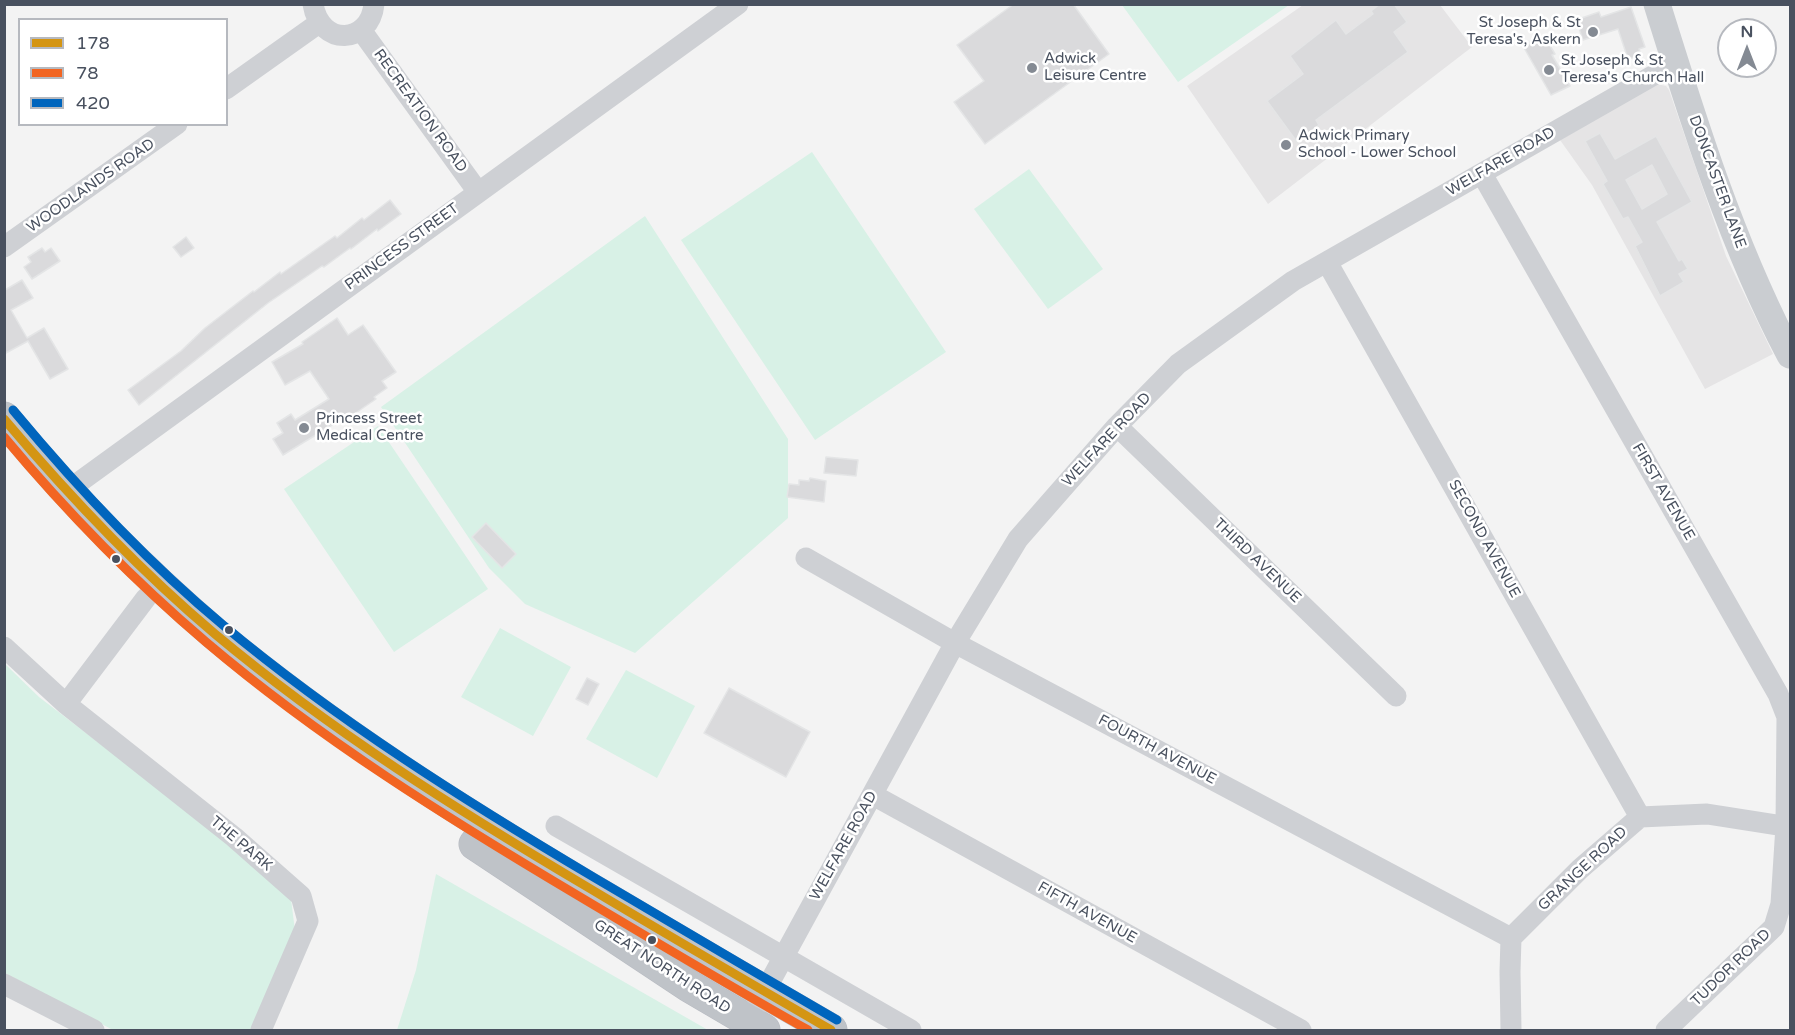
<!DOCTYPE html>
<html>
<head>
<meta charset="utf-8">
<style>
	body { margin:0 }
	#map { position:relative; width:1795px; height:1035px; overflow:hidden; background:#f3f3f3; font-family:"Varela Round",sans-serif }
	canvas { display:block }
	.frame { position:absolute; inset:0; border:6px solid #49515f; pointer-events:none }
	.legend { position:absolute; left:18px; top:18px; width:210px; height:108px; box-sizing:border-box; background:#fff; border:2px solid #b6b9bf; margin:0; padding:8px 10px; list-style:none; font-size:18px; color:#49515f }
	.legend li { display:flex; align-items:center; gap:12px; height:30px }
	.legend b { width:30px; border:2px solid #b6b9bf }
	.north { position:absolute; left:1717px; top:18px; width:60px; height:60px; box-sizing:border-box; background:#fff; border:2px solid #b6b9bf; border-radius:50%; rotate:0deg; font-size:16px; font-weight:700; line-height:24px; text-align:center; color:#49515f }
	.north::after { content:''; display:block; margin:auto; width:21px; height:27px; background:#848a93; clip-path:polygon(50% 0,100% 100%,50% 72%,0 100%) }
</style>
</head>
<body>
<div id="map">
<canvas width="1795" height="1035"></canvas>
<div class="frame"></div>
<ul class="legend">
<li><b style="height:8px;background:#d49513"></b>178</li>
<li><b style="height:8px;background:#f26522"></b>78</li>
<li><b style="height:8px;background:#0065bd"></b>420</li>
</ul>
<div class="north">N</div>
</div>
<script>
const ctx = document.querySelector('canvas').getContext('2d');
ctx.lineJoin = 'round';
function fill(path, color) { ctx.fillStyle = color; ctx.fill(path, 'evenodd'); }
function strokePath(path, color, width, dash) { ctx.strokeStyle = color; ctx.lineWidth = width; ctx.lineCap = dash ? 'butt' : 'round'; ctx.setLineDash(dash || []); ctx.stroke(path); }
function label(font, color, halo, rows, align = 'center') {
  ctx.font = font + ' "Varela Round",sans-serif'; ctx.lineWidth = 5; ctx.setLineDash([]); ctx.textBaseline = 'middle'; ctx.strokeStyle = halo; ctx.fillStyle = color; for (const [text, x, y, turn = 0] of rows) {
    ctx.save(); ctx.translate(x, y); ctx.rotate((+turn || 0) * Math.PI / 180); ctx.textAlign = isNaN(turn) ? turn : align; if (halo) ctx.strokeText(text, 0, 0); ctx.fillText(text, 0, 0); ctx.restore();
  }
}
fill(new Path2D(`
	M1303,5H1440L1472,47L1268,204L1187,86Z
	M1657,84L1666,86L1669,90L1726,256L1773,354L1705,389L1592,185L1560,140Z`), '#e5e4e5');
fill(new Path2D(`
	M1122,5H1289L1178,82Z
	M812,152L946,352L815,440L681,240Z
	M1029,169L1103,269L1048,309L974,209Z
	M645,216L788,439V518L635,653L525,604L489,568L381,407Z
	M378,426L488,589L394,652L284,489Z
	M500,628L571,667L533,736L461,697Z
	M4,663L39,697L219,835L291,899L296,939L251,1030H113L5,973Z
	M626,670L695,706L657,778L586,739Z
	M436,874L708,1030H397L416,970Z`), '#d8f1e6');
const building = new Path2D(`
	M1014,4H1073L1109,54L985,144L954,102L984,81L957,45Z
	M1380,4H1394L1407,22L1394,32L1408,52L1316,120L1319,125L1297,142L1267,101L1303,74L1290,56L1336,20L1346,34L1373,14L1371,11Z
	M1631,7L1645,47L1639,49L1641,55L1628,59L1618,29L1583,40L1576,20L1599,12L1601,17Z
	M1540,37L1543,41L1546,39L1555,54L1552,55L1570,86L1551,95L1523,46Z
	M1600,133L1615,159L1656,136L1692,202L1657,222L1679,261L1682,259L1688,269L1679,274L1684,282L1660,296L1635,246L1642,242L1628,217L1623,219L1603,184L1607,181L1585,141ZM1652,165L1667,194L1642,209L1626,180Z
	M390,200L401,214L378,231L377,229L351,249L350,248L324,267L322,266L268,303L139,405L128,390L181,351L205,328L253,291L254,292L280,272L281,274L335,236L337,238L362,218L364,220Z
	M186,237L194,248L181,257L173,247Z
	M42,248L45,252L51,248L60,261L32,279L24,267L31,262L28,257Z
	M22,280L33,298L11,310L27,338L44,328L68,369L50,379L28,341L4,354L5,290Z
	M337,318L348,335L363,325L396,372L382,381L387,388L374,397L376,399L344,421L342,419L283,455L273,439L283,433L277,423L291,414L295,420L329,399L310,371L285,385L272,362L303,344L302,342Z
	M826,457L858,460L856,476L824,473Z
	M810,478L826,481L824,502L787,497L789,484L799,485V480L809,481Z
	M486,523L516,554L502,568L472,537Z
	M587,678L599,684L588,705L576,699Z
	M729,688L810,732L786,777L704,733Z`);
fill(building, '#dadadc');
strokePath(building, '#e4e5e6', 1.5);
const highway = new Path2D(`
	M4,418C68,496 139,569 215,634C337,735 471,819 607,899C681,943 756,987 831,1030
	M475,844L689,986L764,1030`);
strokePath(highway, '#b8bbc2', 33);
strokePath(new Path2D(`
	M313,4C320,47 370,45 374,4
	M361,30L478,192
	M226,89L319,23
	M1482,174L1778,694L1787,717L1786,826L1781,904L1774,927L1666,1030
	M4,247L177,124
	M1327,262L1640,817
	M1117,426L1396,696
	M67,491L738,4
	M806,558L955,643L1511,938
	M4,647L66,704L234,837L301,896L308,921L261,1030
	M66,704L146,598
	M873,795L1301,1030
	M556,826L911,1030
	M4,984L94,1030
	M748,1022L955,643L1018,539L1117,426L1178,364L1293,281L1675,63
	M1511,1030L1510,972L1511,938L1580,869L1640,817L1707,814L1790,827`), '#ced0d4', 21);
strokePath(new Path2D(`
	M1657,4C1694,123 1732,245 1790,355`), '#cacdd1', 27);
strokePath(highway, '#bfc3c8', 32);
strokePath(new Path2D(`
	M4,419C69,496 138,569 215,634C331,731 459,811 589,888C669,936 750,983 831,1030`), '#d49513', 9);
strokePath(new Path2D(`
	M4,437C66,511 133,580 206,642C320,739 449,819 577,895C654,941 730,986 808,1030`), '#f26522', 9);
strokePath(new Path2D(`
	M13,410C77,487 146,561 223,625C338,721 467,802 595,878C676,926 756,973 837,1020`), '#0065bd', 9);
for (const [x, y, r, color] of [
	[1593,32,6,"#848a93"],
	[1032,68,6,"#848a93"],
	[1549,70,6,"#848a93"],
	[1286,145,6,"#848a93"],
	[304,428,6,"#848a93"],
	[116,559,5,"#49515f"],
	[229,630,5,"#49515f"],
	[652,940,5,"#49515f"]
]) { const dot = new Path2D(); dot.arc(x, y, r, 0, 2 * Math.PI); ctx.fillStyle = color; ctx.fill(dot); strokePath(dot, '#fff', 2); }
label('15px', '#49515f', '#fff', [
	["St Joseph & St",1581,23,"right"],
	["Teresa's, Askern",1581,40,"right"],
	["Adwick",1044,59],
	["Leisure Centre",1044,76],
	["St Joseph & St",1561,61],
	["Teresa's Church Hall",1561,78],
	["Adwick Primary",1298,136],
	["School - Lower School",1298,153],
	["Princess Street",316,419],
	["Medical Centre",316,436]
], 'left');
label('15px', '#49515f', '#fff', [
	["RECREATION ROAD",420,111,54],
	["WELFARE ROAD",1501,162,-30],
	["DONCASTER LANE",1717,182,70],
	["WOODLANDS ROAD",91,186,-35],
	["PRINCESS STREET",402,247,-36],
	["WELFARE ROAD",1107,440,-47],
	["FIRST AVENUE",1663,492,60],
	["SECOND AVENUE",1484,539,61],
	["THIRD AVENUE",1257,561,44],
	["FOURTH AVENUE",1157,750,28],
	["THE PARK",241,844,40],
	["WELFARE ROAD",844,846,-61],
	["GRANGE ROAD",1583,869,-43],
	["FIFTH AVENUE",1087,913,29],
	["GREAT NORTH ROAD",662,967,33],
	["TUDOR ROAD",1731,968,-44]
]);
</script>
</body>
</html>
